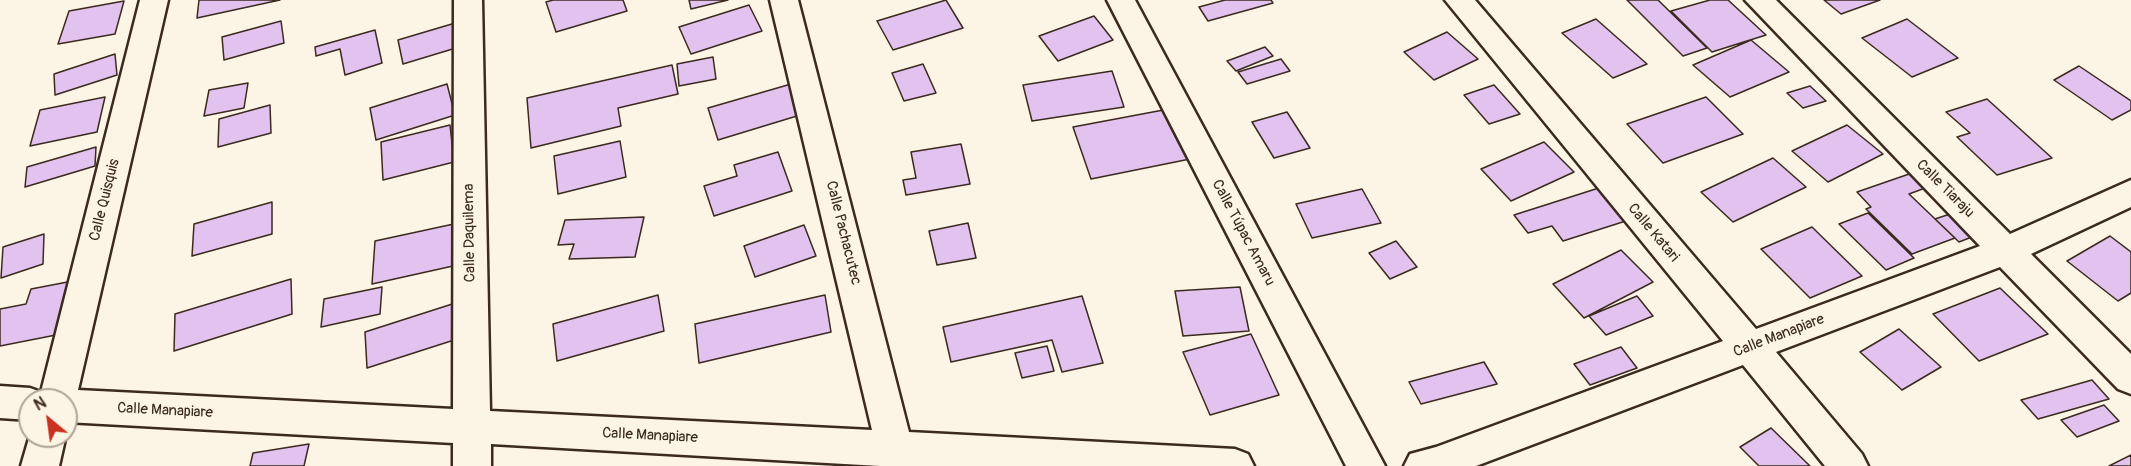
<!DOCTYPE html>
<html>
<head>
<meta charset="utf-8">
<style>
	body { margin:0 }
	#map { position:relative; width:2131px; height:466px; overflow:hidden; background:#fcf5e5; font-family:Pangolin,sans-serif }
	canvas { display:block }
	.north { position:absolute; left:18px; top:388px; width:60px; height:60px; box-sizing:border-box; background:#fcf5e5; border:2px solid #afa495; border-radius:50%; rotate:331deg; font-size:16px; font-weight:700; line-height:24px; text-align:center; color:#3b2a1e }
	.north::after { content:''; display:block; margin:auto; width:21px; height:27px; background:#c8321e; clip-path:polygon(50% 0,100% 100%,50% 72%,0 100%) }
</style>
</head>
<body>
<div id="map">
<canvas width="2131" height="466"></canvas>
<div class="north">N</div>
</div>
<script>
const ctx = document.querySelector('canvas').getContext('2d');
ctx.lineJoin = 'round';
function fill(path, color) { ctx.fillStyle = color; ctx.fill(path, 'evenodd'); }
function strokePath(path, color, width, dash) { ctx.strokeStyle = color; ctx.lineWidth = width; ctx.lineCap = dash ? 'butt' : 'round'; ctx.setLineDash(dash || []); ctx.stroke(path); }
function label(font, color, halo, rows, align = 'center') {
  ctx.font = font + ' Pangolin,sans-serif'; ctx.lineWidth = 6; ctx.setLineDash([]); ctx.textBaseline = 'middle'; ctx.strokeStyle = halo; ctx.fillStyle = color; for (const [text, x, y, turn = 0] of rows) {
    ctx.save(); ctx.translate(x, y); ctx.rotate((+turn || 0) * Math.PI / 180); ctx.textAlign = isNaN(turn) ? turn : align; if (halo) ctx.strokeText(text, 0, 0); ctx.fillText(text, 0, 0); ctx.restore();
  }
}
const building = new Path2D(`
	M199,0H280L197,18Z
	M553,0H623L627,11L556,32L546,2Z
	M689,0H728L691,9Z
	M946,0L963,28L893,50L877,21Z
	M1225,0H1271L1273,3L1208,21L1199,7Z
	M1627,0H1658L1707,48L1683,56Z
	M1710,0H1728L1766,35L1712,52L1671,11Z
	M1824,0H1880L1841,14Z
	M124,1L115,34L58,44L69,11Z
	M749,5L762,31L691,54L679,27Z
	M1094,16L1113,40L1058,61L1039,36Z
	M472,18L479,41L403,64L398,40Z
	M1596,19L1647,64L1613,78L1562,33Z
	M1907,19L1958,58L1912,77L1862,38Z
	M281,21L284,43L224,60L222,37Z
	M375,30L382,63L345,75L340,49L316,56L315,47Z
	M1447,32L1478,59L1434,80L1404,52Z
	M1751,40L1789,72L1730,97L1693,65Z
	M1265,47L1273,56L1236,71L1227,61Z
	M115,54L117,75L55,95L54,74Z
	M713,57L716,79L679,86L677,64Z
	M1281,59L1290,71L1247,84L1238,72Z
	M923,64L936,93L904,101L892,73Z
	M672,65L678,94L618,108L621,126L531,148L527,98Z
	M2079,66L2131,101V110L2112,120L2054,80Z
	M1112,71L1124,107L1032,121L1023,85Z
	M798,82L810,112L718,140L708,108Z
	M248,83L244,108L204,116L209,90Z
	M447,84L455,115L376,140L370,108Z
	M1494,85L1520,114L1489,124L1464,95Z
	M1810,86L1826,101L1803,108L1787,93Z
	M105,97L97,132L30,146L40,110Z
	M1706,97L1743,134L1663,163L1627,124Z
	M1987,99L2052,158L1997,175L1957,137L1970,133L1946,112Z
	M270,105L271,133L218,147L219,119Z
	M1174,108L1195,158L1091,179L1073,127Z
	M1287,112L1310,148L1274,158L1252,122Z
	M450,125L454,162L383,180L381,142Z
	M1847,125L1883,154L1828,182L1792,151Z
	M620,141L626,177L558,194L554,156Z
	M1544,142L1574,172L1511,201L1481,169Z
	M961,144L970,184L906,195L903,180L916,178L911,152Z
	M96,147L95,166L25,187L27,167Z
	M778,152L792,191L714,216L704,186L737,176L734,165Z
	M1773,158L1806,187L1733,222L1701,192Z
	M1912,173L1928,187L1909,194L1955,238L1912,254L1866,209L1871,207L1857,192Z
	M1605,186L1632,219L1563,241L1552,226L1528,233L1514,215Z
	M1362,189L1381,223L1312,238L1296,204Z
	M272,202V234L192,256L194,224Z
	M1959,211L1982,233L1959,242L1935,219Z
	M1868,213L1914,258L1886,270L1839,224Z
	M644,217L635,257L569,259L574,244L558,245L565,220Z
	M463,222L462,264L372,284L375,241Z
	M968,223L976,258L937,265L929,231Z
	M804,225L816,256L755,277L744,246Z
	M1812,227L1862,276L1810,298L1761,249Z
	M44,234L43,264L1,278L3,247Z
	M2110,236L2131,252V293L2118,301L2067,261Z
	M1396,241L1417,267L1390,279L1369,253Z
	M1621,250L1653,282L1584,318L1553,284Z
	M291,279L292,314L174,351L175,314Z
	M78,280L61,334L0,346V309L26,304L31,289Z
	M382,287L380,314L321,327L324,299Z
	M1240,287L1249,331L1183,336L1175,291Z
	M2000,288L2048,334L1979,361L1933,314Z
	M658,295L664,331L557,361L553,324Z
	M825,295L831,332L699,363L695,324Z
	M1082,296L1103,363L1062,372L1052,340L951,362L943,327Z
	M1637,296L1653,316L1606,335L1589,316Z
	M474,297L479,332L367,368L365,332Z
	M1899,329L1941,367L1902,390L1860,352Z
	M1251,334L1279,395L1210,415L1183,352Z
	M1047,346L1054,371L1022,378L1015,353Z
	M1621,347L1637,368L1590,385L1574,364Z
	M1484,362L1497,384L1421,404L1409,382Z
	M2092,380L2109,399L2038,419L2021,400Z
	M2104,405L2119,421L2077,437L2061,420Z
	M1771,428L1810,466H1759L1740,447Z
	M309,444L304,466H250L253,453Z
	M2131,455V466H2109Z`);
fill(building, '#e2c2ef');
strokePath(building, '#3b2a1e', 1.5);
const minor = new Path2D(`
	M140,0H168L78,390L453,409L454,0H482L490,411L872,430L770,0H798L909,432L1235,449L1248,454L1254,466H880L491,444V466H453V443L66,422V400H30V420L0,418V386L30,388L41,392Z
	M1107,0H1135L1385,466H1346Z
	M1445,0H1475L1756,329L1980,246L1745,0H1776L2010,234L2131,180V207L2031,254L2131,354V394L2118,389L2000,267L1776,352L1862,454L1868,466H1825L1743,365L1476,466H1404L1410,454L1436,447L1723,341Z
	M30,435H66L59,466H21Z`);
strokePath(minor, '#3b2a1e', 5);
fill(minor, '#fcf5e5');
label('15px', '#3b2a1e', '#fcf5e5', [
	["Calle Tiaraju",1945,189,45],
	["Calle Quisquis",105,200,-76],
	["Calle Daquilema",470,233,-91],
	["Calle Pachacutec",843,233,76],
	["Calle Túpac Amaru",1243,233,62],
	["Calle Katari",1653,233,50],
	["Calle Manapiare",1779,336,-21],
	["Calle Manapiare",165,411,3],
	["Calle Manapiare",650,436,3]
]);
</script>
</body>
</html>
